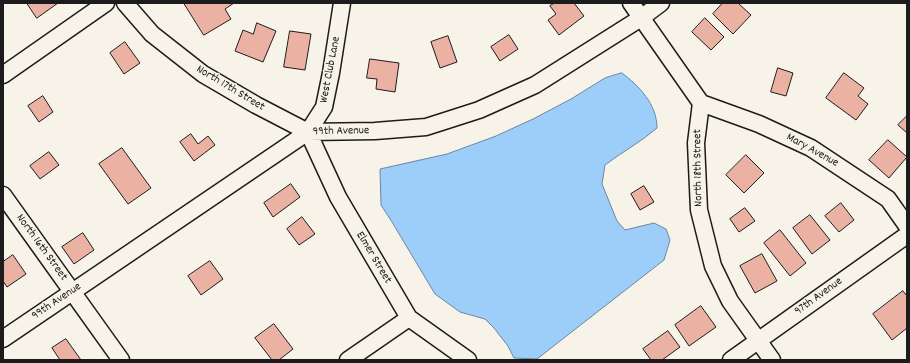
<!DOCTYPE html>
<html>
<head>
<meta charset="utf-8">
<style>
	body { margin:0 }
	#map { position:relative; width:910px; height:363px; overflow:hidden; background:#f7f3e8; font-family:Dekko,sans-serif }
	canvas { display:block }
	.frame { position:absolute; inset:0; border:4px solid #1c1c1c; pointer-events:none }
</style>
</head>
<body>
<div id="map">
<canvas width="910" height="363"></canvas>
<div class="frame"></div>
</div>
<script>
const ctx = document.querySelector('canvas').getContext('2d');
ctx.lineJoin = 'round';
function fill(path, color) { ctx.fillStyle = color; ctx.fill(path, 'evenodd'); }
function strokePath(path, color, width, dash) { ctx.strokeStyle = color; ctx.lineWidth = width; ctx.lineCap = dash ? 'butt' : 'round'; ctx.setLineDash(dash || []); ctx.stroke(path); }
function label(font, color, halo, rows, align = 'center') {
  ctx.font = font + ' Dekko,sans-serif'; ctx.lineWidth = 3; ctx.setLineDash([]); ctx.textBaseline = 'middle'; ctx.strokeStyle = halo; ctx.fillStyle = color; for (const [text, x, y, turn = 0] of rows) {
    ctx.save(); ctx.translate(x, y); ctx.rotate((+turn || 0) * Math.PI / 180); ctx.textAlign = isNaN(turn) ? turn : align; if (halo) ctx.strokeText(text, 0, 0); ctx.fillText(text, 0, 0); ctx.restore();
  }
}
const water = new Path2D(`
	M622,73C639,86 657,104 657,128C641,142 622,152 605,165L602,184L617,221L625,230L654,223L666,229L670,240L664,260L537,359L514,358L508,346L494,328L485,319L460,312L435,294L392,222L381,205L380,169L447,154L496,136L533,119L571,99L605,78Z`);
fill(water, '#9dcdf9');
strokePath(water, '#6986a1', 1);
const building = new Path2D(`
	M27,3H58L37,18Z
	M184,3H234L225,9L231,19L204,35Z
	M555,3H574L584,16L559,35L548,20L556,14L550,6Z
	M723,3H738L751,15L733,34L713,14Z
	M705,18L724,37L711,50L692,32Z
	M257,23L276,31L263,62L235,51L243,30L253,34Z
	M290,31L311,34L305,70L284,67Z
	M509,35L518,49L500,61L491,47Z
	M448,36L457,62L440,68L431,42Z
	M125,42L140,63L124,74L110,53Z
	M370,59L399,63L395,92L376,89L377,79L367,78Z
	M778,68L793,73L786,96L771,92Z
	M844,73L864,88L858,96L868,104L856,120L826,98Z
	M43,96L53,112L39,122L28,106Z
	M907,116V133L898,125Z
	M191,134L198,144L208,136L215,145L194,161L180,142Z
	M888,140L907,157L889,178L869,160Z
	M122,148L151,188L128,204L99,164Z
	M49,152L59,165L40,179L30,166Z
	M746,155L764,173L744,193L726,175Z
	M291,184L300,197L273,217L264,203Z
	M644,186L654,202L640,210L631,194Z
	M841,203L854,220L839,232L825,216Z
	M745,208L755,221L739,232L730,219Z
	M810,215L830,240L812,254L793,228Z
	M302,217L315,234L299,245L287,229Z
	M780,230L806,263L790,276L764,243Z
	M83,233L94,250L74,264L62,247Z
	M762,254L777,281L755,293L740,266Z
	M13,255L26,274L7,287L3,281V262Z
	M210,261L223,279L201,295L188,276Z
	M903,291L907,296V328L892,340L873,314Z
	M701,306L716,327L689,346L675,325Z
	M274,324L293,349L279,360H272L255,338Z
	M668,331L680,347L662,360H651L643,349Z
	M66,339L81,360H60L52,348Z`);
fill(building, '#ebb2a4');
strokePath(building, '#1c1c1c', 1);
const minor = new Path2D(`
	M125,3L152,34L203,74L256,105L308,132
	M631,3L701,103L696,143L699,210L713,266L730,301L772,360
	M3,75L106,3
	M701,103L759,124L811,148L888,199L907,226
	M308,132L338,197L409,318L468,360
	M308,132L324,107L331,73L342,3
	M3,195L121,360
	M3,339L308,132L375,131L426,127L479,110L535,85L641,18L661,3
	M348,360L409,318
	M731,360L907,235`);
strokePath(minor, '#1c1c1c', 19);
strokePath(minor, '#f7f3e8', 16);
label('12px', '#1c1c1c', '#f7f3e8', [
	["West Club Lane",331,70,-79],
	["North 17th Street",230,89,31],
	["99th Avenue",341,132,-1],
	["Mary Avenue",812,151,29],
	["North 18th Street",699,168,-91],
	["North 16th Street",41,248,54],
	["Elmer Street",373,258,59],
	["97th Avenue",819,297,-36],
	["99th Avenue",57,302,-34]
]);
</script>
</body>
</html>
